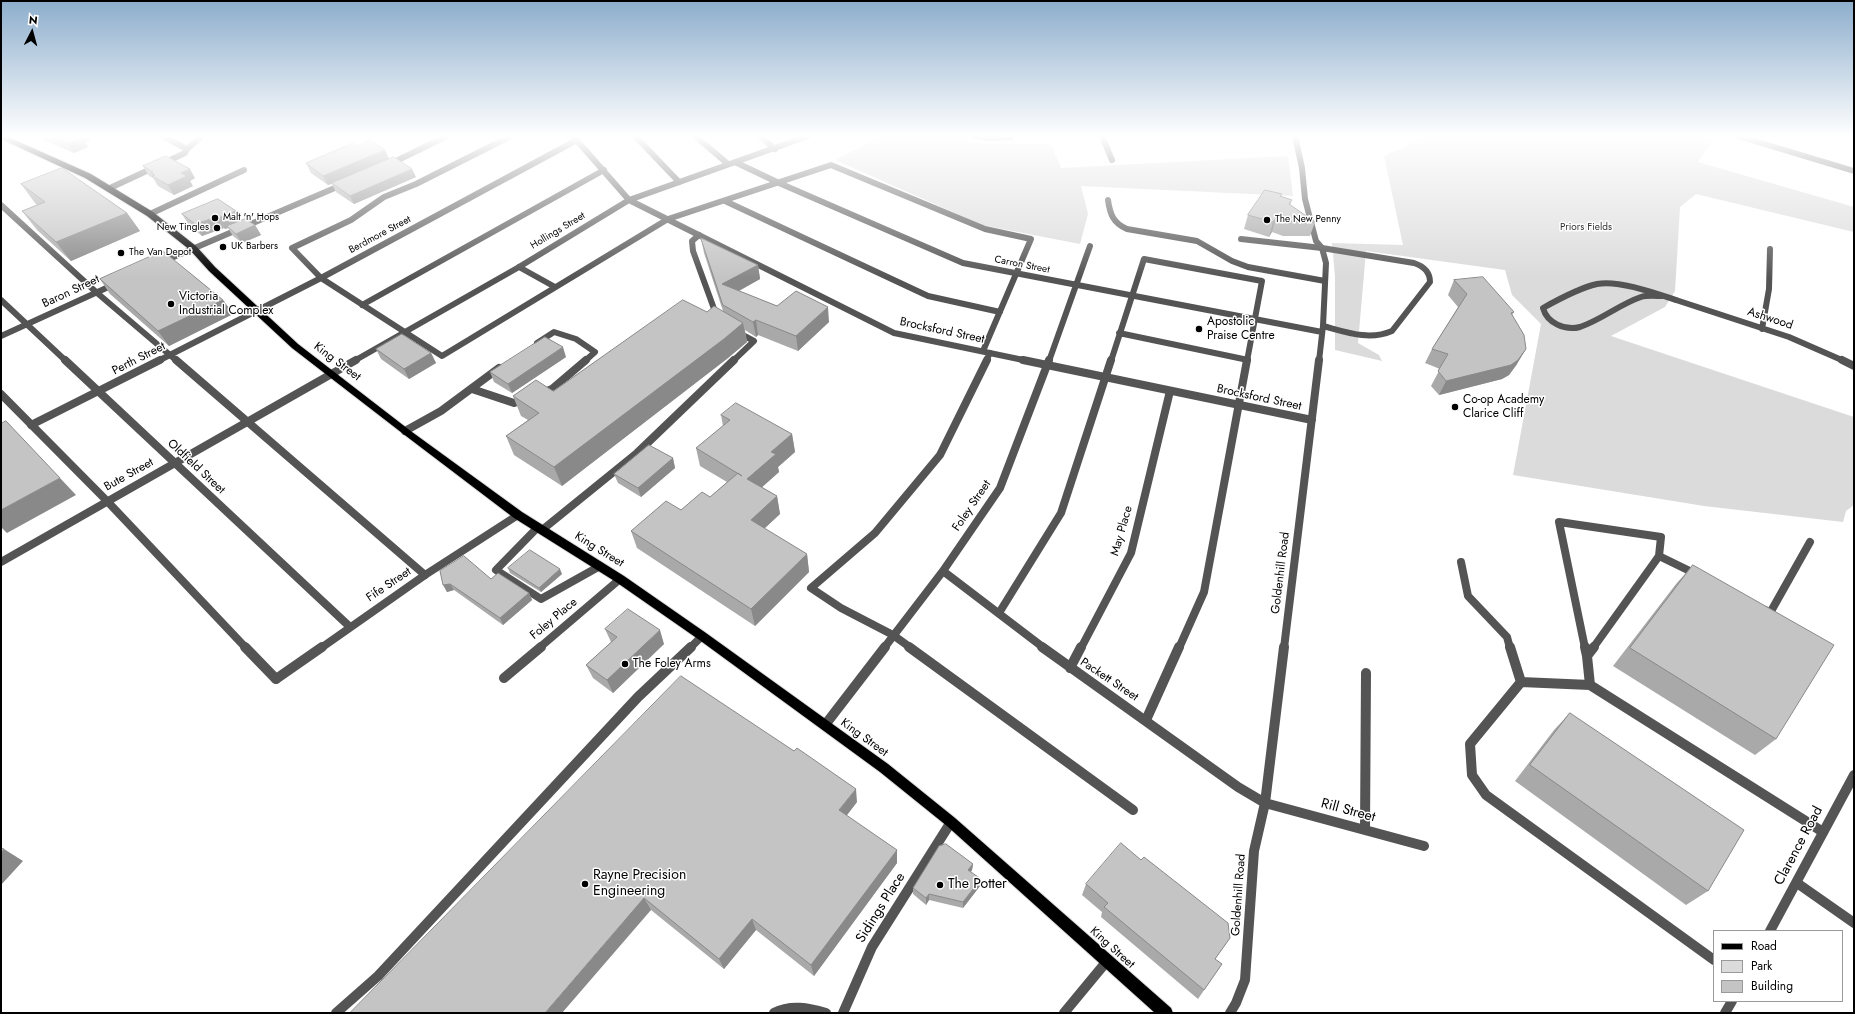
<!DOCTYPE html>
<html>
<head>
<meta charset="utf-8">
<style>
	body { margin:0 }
	#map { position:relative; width:1855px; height:1014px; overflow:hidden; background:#fff; font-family:Jost,sans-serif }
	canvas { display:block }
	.frame { position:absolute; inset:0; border:2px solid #000; pointer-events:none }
	.legend { position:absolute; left:1713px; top:930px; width:130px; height:72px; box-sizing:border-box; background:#fff; border:1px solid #999; margin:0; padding:5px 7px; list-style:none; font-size:12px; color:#000 }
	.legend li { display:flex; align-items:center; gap:8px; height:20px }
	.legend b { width:20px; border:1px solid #999 }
	.north { position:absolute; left:12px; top:12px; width:40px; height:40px; -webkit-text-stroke:3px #fff; paint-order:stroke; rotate:6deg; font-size:11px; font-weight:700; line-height:16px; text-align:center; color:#000 }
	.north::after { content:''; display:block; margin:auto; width:14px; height:18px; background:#000; clip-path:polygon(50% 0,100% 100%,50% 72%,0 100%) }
</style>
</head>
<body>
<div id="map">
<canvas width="1855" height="1014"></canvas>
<div class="frame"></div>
<ul class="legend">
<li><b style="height:5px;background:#000"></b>Road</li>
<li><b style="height:11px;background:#dbdbdb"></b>Park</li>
<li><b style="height:11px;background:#c4c4c4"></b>Building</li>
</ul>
<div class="north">N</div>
</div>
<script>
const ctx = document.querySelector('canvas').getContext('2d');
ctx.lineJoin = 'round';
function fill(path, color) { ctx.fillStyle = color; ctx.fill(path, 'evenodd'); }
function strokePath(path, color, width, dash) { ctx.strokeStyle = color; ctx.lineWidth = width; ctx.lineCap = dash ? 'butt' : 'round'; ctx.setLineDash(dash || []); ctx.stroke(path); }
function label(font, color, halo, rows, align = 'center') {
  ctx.font = font + ' Jost,sans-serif'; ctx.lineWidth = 3; ctx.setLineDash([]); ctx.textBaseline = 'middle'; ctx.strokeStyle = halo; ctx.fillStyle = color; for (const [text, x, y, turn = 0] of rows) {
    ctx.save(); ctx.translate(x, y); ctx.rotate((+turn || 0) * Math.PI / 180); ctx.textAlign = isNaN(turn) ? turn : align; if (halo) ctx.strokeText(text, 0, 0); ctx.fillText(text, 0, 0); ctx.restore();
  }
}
fill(new Path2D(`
	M882,136H967L968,143L1051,144L1061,168L1288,156L1293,196L1081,186L1088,214L1080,244L982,225L835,160Z
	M1428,136H1716L1698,162L1854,207V232L1696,194L1680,207L1675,291L1665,307L1611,336L1854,417V505L1846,511L1843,522L1704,506L1513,475L1541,324L1512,295L1505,270L1366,251L1358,343L1379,355L1382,361L1335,350V277L1332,243L1403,245L1384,156Z`), '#dbdbdb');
const primary = new Path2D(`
	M1,136H6L91,174L153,212L196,246L215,267L298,344L412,432L522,512L624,576L706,633L888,764L955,818L1171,1008L1173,1013H1155L947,826L880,772L698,639L616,582L514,518L406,436L292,348L209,271L190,250L147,216L85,178L1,139Z`);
strokePath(primary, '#dbdbdb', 2);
strokePath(new Path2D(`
	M163,136L187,149L202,136
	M511,136L416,184L384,197L351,220L292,248L321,278L442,356L668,219L831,165L985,229L1031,239L983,351
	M635,136L679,182
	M760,136L775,149
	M975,136L992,138L1011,137
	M1108,200C1110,214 1113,223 1127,229L1197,241L1232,261L1248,267L1325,281
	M725,201L928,296L1000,312
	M1,205L96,292L177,361
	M699,235L692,241L693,251L717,317
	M1241,239L1322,248L1414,263C1423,266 1430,272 1430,282L1392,331C1369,341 1346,332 1323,326
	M519,267L555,287
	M1662,296C1656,296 1647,295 1641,297C1620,304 1601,320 1580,327C1565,331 1547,323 1543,308C1559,299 1579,288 1597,284C1619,280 1655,293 1676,300
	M362,305L604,170
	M1119,333L1248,360
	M537,343L554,332L576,339L595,352L585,361
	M733,361L754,341L737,332
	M986,361L990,353
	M1111,361L1144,259L1262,281L1247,361`), '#545454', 6);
strokePath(new Path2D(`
	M176,360L425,575
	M472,389L514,403L525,399
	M542,393L552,389L586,360
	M1,394L107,501L246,648
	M405,431L441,411L499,368
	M538,527L496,570L541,599L600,566
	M542,530L637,453L734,360
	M1659,556L1698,575
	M1461,562L1468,596L1507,637L1510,648
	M1765,610L1770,613L1810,542
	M999,613L1061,513L1111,360
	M690,648L702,636
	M911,648L893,635L841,608L811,588L875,533L940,455L987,360
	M1179,648L1204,592L1247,360
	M1585,648L1559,522L1661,537L1659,556L1593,648`), '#545454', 8);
strokePath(new Path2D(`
	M245,647L276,679
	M909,647L1133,810
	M1510,647L1521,682L1590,685
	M1585,647L1587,656
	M1587,656L1590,685L1823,832
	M1587,656L1594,647
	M1521,682L1470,744L1472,775L1486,795L1714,960
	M1146,720L1179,647
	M336,1013L378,976L638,697L691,647
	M774,1013C791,1004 809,1008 826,1013
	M1064,1013L1107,961`), '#545454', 10);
strokePath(new Path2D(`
	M573,136L629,200L894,333L1028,361
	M695,136L728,164
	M1102,136L1112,160
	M1295,136L1302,168L1305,199L1316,241L1322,248L1326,263L1323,326L1319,361
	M1738,136L1854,171
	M735,162L779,183L963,263L1322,332
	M390,164L447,136
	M110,188L185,153L187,149
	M150,214L244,170
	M162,262L344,184
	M1,300L66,361
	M1676,300L1789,337L1844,361
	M1762,329L1769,289L1770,249
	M1,336L115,284
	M158,361L321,278L577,140
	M354,361L519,267L629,200L808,136
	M1049,361L1090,246`), '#545454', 6);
strokePath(new Path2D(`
	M65,360L350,627
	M1023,360L1312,420
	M1842,360L1854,366
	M31,425L160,360
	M1,562L356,360
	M943,571L1044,648
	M321,648L425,575L518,515
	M539,648L620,579
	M884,648L943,571L1000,488L1049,360
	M1081,648L1131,553L1170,391
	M1284,648L1319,360`), '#545454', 8);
strokePath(new Path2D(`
	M1042,647L1238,787L1265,803L1424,846
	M1070,668L1081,647
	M504,678L541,647
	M276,679L322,647
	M825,725L885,647
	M1365,830L1366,673
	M1797,883L1854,923
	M1770,931L1854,775
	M843,1013L872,947L951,822
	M1230,1013L1236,1003L1245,980L1254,851L1265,803L1284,647
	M1725,1013L1732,1001`), '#545454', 10);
fill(primary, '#000');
fill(new Path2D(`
	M40,136H87L90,140L85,142L88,147L74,153L43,140Z
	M356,146L385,150L389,159L416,177L354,204L336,192L332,184L328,185L311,173L306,163Z
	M143,166L195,178L190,181L193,186L174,195L158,186L153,178L149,176Z
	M21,184L127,213L140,231L71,261L37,230L22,211L37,205L35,203Z
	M1281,197L1292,200L1290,205L1315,222L1310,236H1283L1272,232L1269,237L1244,229L1248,215Z
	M236,211L241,220L255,225L261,235L242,243L233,236L228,228L225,229L224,228L202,236L189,225L182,214Z
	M701,238L758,265L760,279L739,291L777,306L829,322L798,351L758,335L756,337L745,330L747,342L728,358L562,486L514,455L506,436L528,420L521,416L513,396L553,391L707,312L723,311L704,253Z
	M100,279L223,300L233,314L169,346L110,294Z
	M1454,280L1514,312L1512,315L1517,364L1509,375L1502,379L1439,395L1431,386L1440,369L1425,363L1432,349L1458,307L1448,295Z
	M376,349L431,353L436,363L409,379L381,359Z
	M566,357L512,393L494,382L490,372Z
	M721,415L792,434L795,452L778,467L779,472L762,487L777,496L780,514L764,529L807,554L809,572L755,626L637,548L631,531L710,497L727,482L700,466L696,448L723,426Z
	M673,458L675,468L641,497L618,483L614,474Z
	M1693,565L1776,739L1755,755L1613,666L1676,584Z
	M508,568L562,574L541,592L510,573Z
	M440,571L491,579L529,593L532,600L503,625L454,590L447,592Z
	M605,629L664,644L613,693L593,678L586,665L611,642Z
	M1570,713L1708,891L1686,905L1515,781L1554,730Z
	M857,802L846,816L897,850V863L814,976L756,930L724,969L651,910L350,1013Z
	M1141,860L1230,938L1215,959L1222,964L1198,999L1101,917L1102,912L1082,895L1086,884Z
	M973,864L972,870L971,872L980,886L963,908L929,900L926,905L913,894V888Z`), '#a9a9a9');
fill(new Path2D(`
	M78,136H87L90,140L85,142L88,147L74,153L68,144Z
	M385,150L389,159L328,185L323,176Z
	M190,169L195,178L190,181L193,186L174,195L168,185L181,173Z
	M412,169L416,177L354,204L350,196Z
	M236,211L242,222L227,226L228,228L225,229L218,218Z
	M127,213L140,231L71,261L56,242Z
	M217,217L224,228L202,236L195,224Z
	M1276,218L1272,232L1269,237L1273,222Z
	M255,225L261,235L242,243L236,234Z
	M758,265L760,279L724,299L722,284Z
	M223,300L233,314L169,346L158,331Z
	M828,307L829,322L798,351L796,336Z
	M756,320L758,335L756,337L753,322Z
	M743,323L747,342L728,358L562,486L554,467Z
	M563,347L566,357L512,393L508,384Z
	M1526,349L1517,364L1509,375L1502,379L1439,395L1446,381Z
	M431,353L436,363L409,379L404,369Z
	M792,434L795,452L778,467L779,472L751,497L747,479L771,452Z
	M673,458L675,468L641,497L638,488Z
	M60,478L76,495L7,533L1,527V510Z
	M777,496L780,514L754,538L751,520Z
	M807,554L809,572L755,626L751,609Z
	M560,569L562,574L541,592L539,588Z
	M450,584L454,590L447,592L443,585Z
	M529,593L532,600L503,625L500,618Z
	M660,630L664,644L613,693L607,680Z
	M856,789L857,802L841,823L839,810Z
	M4,849L23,861L1,885V853Z
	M897,850V863L814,976L811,965Z
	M973,864L972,870L968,876V870Z
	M981,879L980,886L963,908V902Z
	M929,894V900L926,905V898Z
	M644,898L651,910L562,1013H545Z
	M752,919L756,930L724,969L719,959Z`), '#898989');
const building = new Path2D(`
	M48,136H79L82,138L68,144Z
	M370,140L385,150L323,176L306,163L353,143L356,146Z
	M166,156L190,169L181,173L187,176L168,185L152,176L155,175L151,173L153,172L143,166Z
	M394,157L412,169L350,196L332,183Z
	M62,168L127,213L56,242L22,211L45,202L21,184Z
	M1265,190L1282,194L1280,196L1292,200L1289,204L1315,222L1288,221L1276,218L1273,222L1248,215Z
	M218,199L236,211L218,218L217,217L195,224L182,214Z
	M245,219L255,225L236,234L227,226Z
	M701,238L758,265L722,284L777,306L796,291L828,307L796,336L756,320L753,322L723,305Z
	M163,251L223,300L158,331L100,279Z
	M1483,277L1514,312L1511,313L1524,335L1526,349L1518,360L1511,365L1446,381L1438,371L1448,354L1432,349L1467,294L1454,280Z
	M683,300L707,312L714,306L743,323L724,339L554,467L506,436L539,413L513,396L536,380L553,391Z
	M402,334L431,353L404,369L376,349Z
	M545,337L563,347L508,384L490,372Z
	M736,403L792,434L771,452L776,454L747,479L777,496L751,520L807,554L751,609L631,531L666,501L681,510L702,492L710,497L738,473L742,476L696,448L730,420L721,415Z
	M6,421L60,478L1,510V424Z
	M649,445L673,458L638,488L614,474Z
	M530,550L560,569L539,588L508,568Z
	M464,556L491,579L498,573L529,593L500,618L450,584L443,585L440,571Z
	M1693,565L1834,645L1776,739L1630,648Z
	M628,609L660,630L607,680L586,665L617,637L605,629Z
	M681,676L794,751L797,748L856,789L839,810L897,850L811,965L752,919L719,959L644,898L545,1013H350Z
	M1570,713L1744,830L1708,891L1530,765Z
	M1121,843L1141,860L1144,857L1228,923L1230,938L1215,959L1222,964L1204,990L1104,907L1108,903L1086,884Z
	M946,844L973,864L968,870L981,879L963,902L929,894L926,898L913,888L939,846Z
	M1,848L4,849L1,853Z`);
fill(building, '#c4c4c4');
strokePath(building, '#898989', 1);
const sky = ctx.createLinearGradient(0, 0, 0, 278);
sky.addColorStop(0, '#8cadcc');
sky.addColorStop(0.49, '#fff');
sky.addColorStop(1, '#ffffff00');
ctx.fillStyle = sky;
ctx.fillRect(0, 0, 1855, 278);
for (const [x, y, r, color] of [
	[215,218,4,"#000"],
	[1267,220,4,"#000"],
	[217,228,4,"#000"],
	[223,247,4,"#000"],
	[121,253,4,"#000"],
	[171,304,4,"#000"],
	[1199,329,4,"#000"],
	[1455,407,4,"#000"],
	[625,664,4,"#000"],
	[585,884,4,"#000"],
	[940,885,4,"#000"]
]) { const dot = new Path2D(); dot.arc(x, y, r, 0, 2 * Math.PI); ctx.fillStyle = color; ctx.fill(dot); strokePath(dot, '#fff', 1.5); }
label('10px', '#000', '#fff', [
	["Malt 'n' Hops",223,218],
	["The New Penny",1275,220],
	["New Tingles",209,228,"right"],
	["UK Barbers",231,247],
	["The Van Depot",129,253]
], 'left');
label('10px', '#323232', '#fff', [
	["Priors Fields",1586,228]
]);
label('10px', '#000', '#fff', [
	["Hollings Street",558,231,-31],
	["Berdmore Street",380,235,-28],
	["Carron Street",1022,265,11]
]);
label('12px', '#000', '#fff', [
	["Baron Street",71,292,-25],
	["Ashwood",1770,319,18],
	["Brocksford Street",942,331,12],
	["Perth Street",139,359,-27],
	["King Street",337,362,37],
	["Brocksford Street",1259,398,12],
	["Oldfield Street",196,467,43],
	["Bute Street",129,475,-29],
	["Foley Street",972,506,-56],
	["May Place",1122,531,-74],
	["King Street",599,550,32],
	["Goldenhill Road",1281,573,-83],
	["Fife Street",389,585,-34],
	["Foley Place",554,619,-40],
	["Packett Street",1109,680,34],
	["King Street",864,738,36],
	["Goldenhill Road",1239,895,-86],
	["King Street",1112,948,42]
]);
label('12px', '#000', '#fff', [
	["Victoria",179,297],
	["Industrial Complex",179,311],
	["Apostolic",1207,322],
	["Praise Centre",1207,336],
	["Co-op Academy",1463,400],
	["Clarice Cliff",1463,414],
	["The Foley Arms",633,664]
], 'left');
label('14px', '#000', '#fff', [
	["Rill Street",1348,811,15],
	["Clarence Road",1799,846,-62],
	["Sidings Place",881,908,-58]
]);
label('14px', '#000', '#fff', [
	["Rayne Precision",593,876],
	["Engineering",593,892],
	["The Potter",948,885]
], 'left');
</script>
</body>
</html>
